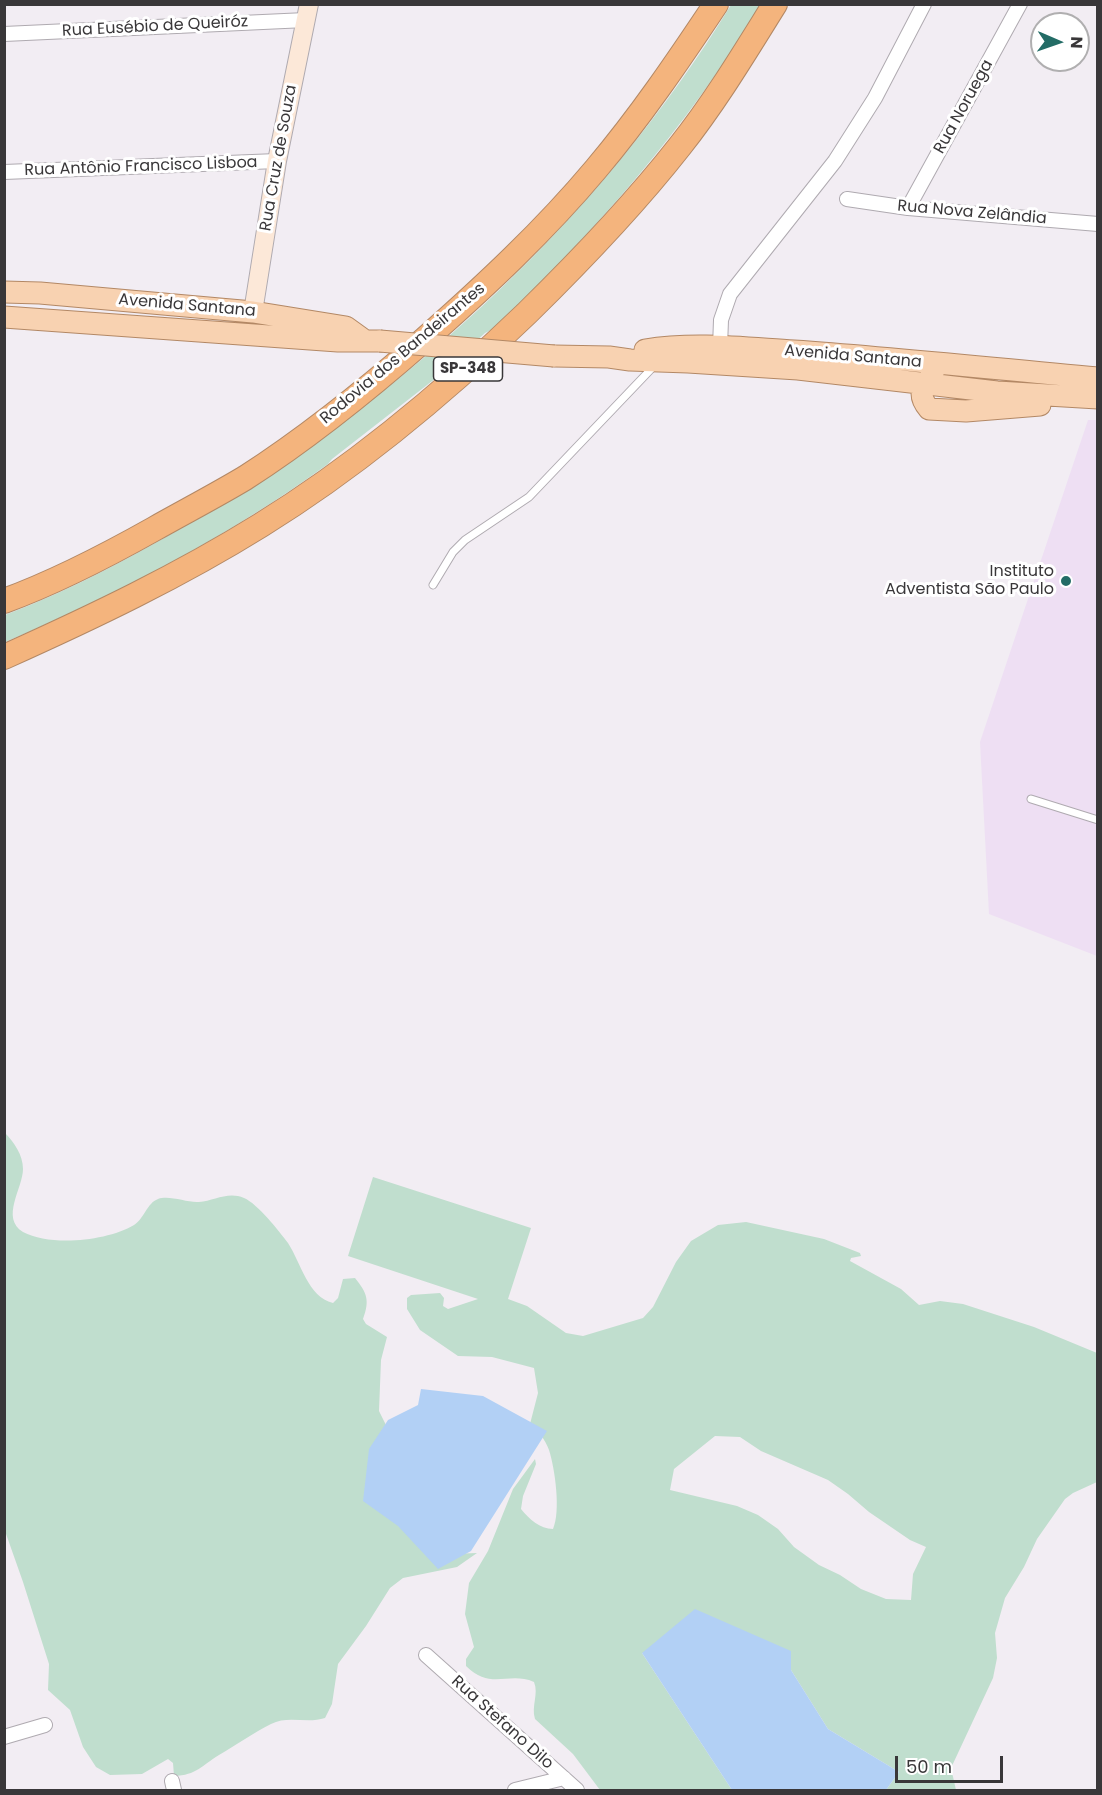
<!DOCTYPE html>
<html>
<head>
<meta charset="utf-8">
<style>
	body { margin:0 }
	#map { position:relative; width:1102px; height:1795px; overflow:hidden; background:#f2edf3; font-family:Poppins,sans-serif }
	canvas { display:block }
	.frame { position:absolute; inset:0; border:6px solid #393739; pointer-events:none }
	.north { position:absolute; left:1030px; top:12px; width:60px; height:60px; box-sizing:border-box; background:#fff; border:2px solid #b0afb0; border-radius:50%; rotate:92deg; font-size:16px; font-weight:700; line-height:24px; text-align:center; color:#393739 }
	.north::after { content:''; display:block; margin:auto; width:21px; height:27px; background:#236c66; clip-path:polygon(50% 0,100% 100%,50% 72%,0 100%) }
	.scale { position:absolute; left:895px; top:1756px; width:108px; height:27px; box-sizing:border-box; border:3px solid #393739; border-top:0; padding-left:8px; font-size:18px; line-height:21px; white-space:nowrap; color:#393739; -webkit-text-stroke:4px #fff; paint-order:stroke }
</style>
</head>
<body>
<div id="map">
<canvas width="1102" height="1795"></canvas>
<div class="frame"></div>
<div class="north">N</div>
<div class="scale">50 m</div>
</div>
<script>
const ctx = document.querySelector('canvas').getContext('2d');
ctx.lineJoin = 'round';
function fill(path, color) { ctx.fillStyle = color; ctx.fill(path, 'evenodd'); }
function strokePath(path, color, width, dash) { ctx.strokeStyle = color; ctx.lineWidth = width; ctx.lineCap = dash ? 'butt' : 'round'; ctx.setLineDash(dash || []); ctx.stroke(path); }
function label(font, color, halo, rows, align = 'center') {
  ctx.font = font + ' Poppins,sans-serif'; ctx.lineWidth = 6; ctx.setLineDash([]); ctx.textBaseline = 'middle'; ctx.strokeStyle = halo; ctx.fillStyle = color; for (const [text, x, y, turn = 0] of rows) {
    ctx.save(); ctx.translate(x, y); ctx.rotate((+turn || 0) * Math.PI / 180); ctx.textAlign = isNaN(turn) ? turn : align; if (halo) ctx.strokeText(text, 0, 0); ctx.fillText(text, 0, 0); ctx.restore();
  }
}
fill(new Path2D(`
	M1088,420H1097V956L989,914L980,742Z`), '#eedff3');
fill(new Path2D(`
	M731,5H761C687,127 596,231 493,329L485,333L436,378L332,459L328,464C227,537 119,594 5,642V615C74,589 140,553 203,515C414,389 602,215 731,5Z
	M5,1133C14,1142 23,1155 23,1169C23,1188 0,1218 23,1232C51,1247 107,1241 134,1225C144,1219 147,1203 158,1199C170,1195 187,1203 199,1202C214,1201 228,1191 244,1198C258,1204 279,1231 288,1243C301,1263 308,1297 333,1303L338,1298L343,1279L355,1278C367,1293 370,1300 363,1319L366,1324L387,1337L381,1360L379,1411L450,1554L477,1553L457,1567L403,1578L390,1588L366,1626L338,1664L332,1704L325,1718C307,1724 288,1715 271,1724C253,1733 236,1745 219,1755C201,1766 197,1775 174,1776L173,1763L168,1759L142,1774L110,1775L96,1767L83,1747L70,1710L48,1690L49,1664L23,1582L5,1531Z
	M373,1177L531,1228L508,1299L527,1306L566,1333L583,1336L643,1318L653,1307L676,1262L691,1241L718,1225L746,1222L824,1239L860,1253L861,1256L851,1258L850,1261L901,1289L919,1305L940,1301L963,1304L1034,1327L1097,1353V1482L1073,1493L1065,1499L1037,1539L1024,1567L1005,1598L995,1633L997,1658L993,1678L951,1768L956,1790H886L899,1772L828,1729L791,1670L642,1653L732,1790H600L573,1754L535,1719C531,1706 539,1694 534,1682C508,1671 491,1691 466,1666V1659L474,1647L465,1614L469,1583L488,1551L513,1489L535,1459L536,1464L523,1496L521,1509C529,1519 540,1529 553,1529C561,1511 555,1469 549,1450C545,1439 538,1431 530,1424L538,1393L534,1368L492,1357L458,1356L420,1330L407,1309V1298L411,1295L440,1293L444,1298L443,1306L448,1309L478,1299L348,1256ZM715,1436L740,1437L761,1451L828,1480L848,1494L869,1512L910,1540L926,1547L913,1574L911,1600L886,1599L861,1589L840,1575L819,1565L794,1547L778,1529L758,1515L737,1506L670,1490L674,1469Z`), '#c0dece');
fill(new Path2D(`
	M421,1389L483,1396L547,1431L471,1551L438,1569L398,1526L363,1501L369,1449L388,1420L418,1405Z
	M695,1609L791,1651V1670L828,1729L899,1772L886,1790H732L642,1653Z`), '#b2d0f5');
const lane = new Path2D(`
	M433,585L453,552L465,540L529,497L654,366
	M1031,799L1098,820`);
const street = new Path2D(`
	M4,34L306,20
	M4,172L277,161
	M847,199L908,208L1098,224
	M908,208L1020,4
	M720,347L721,320L730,294L835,161L875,98L924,4
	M426,1655L577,1790
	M4,1737L45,1725
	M172,1781L174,1790
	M515,1790L564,1778`);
const secondary = new Path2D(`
	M253,312L277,161L309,4`);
const primary = new Path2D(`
	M4,292L40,293L253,312L346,327L364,340
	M4,317L338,341H380
	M645,350C694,342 744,348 794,351C895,358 996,369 1098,378
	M554,356L609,357L630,360L688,362L798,369L997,392L1098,398
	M933,374C922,387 917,395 929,409L966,411L1040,405`);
const highway = new Path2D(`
	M4,601C56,582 106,556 154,529C184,512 215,496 245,478C309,437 368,389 425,339C485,286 544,231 596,169C640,117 678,61 716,4
	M4,657C93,617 179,576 261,525C358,465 445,392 527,313C581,260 633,206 680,146C715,102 745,52 775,4`);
strokePath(lane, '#afaab0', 9);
strokePath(street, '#afaab0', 16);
strokePath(secondary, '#afaab0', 20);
strokePath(primary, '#b38865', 23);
strokePath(highway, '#b38865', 26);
strokePath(lane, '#fff', 7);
strokePath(street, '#fff', 14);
strokePath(secondary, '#fce8d8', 18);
strokePath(primary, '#f8d2b1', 21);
strokePath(highway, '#f4b47d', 24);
const primaryBridge = new Path2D(`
	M380,341L554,356`);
strokePath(primaryBridge, '#b38865', 23, []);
strokePath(primaryBridge, '#f8d2b1', 21);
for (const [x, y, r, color] of [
	[1066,581,6,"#236c66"]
]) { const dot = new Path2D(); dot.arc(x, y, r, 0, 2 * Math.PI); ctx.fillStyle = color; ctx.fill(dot); strokePath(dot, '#fff', 2); }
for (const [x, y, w] of [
	[468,369,69]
]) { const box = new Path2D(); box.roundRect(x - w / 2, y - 12, w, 24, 4.5); ctx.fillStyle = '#fff'; ctx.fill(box); strokePath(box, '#393739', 1.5); }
label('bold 15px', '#393739', null, [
	["SP-348",468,369]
]);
label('16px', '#393739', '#fff', [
	["Rua Eusébio de Queiróz",155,27,-3],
	["Rua Noruega",964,107,-61],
	["Rua Cruz de Souza",279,158,-80],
	["Rua Antônio Francisco Lisboa",141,167,-2],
	["Rua Nova Zelândia",972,213,5],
	["Avenida Santana",187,306,5],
	["Rodovia dos Bandeirantes",403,354,-40],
	["Avenida Santana",853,357,5],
	["Rua Stefano Dilo",502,1723,42]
]);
label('16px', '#393739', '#fff', [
	["Instituto",1054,572],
	["Adventista São Paulo",1054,590]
], 'right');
</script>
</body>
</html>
